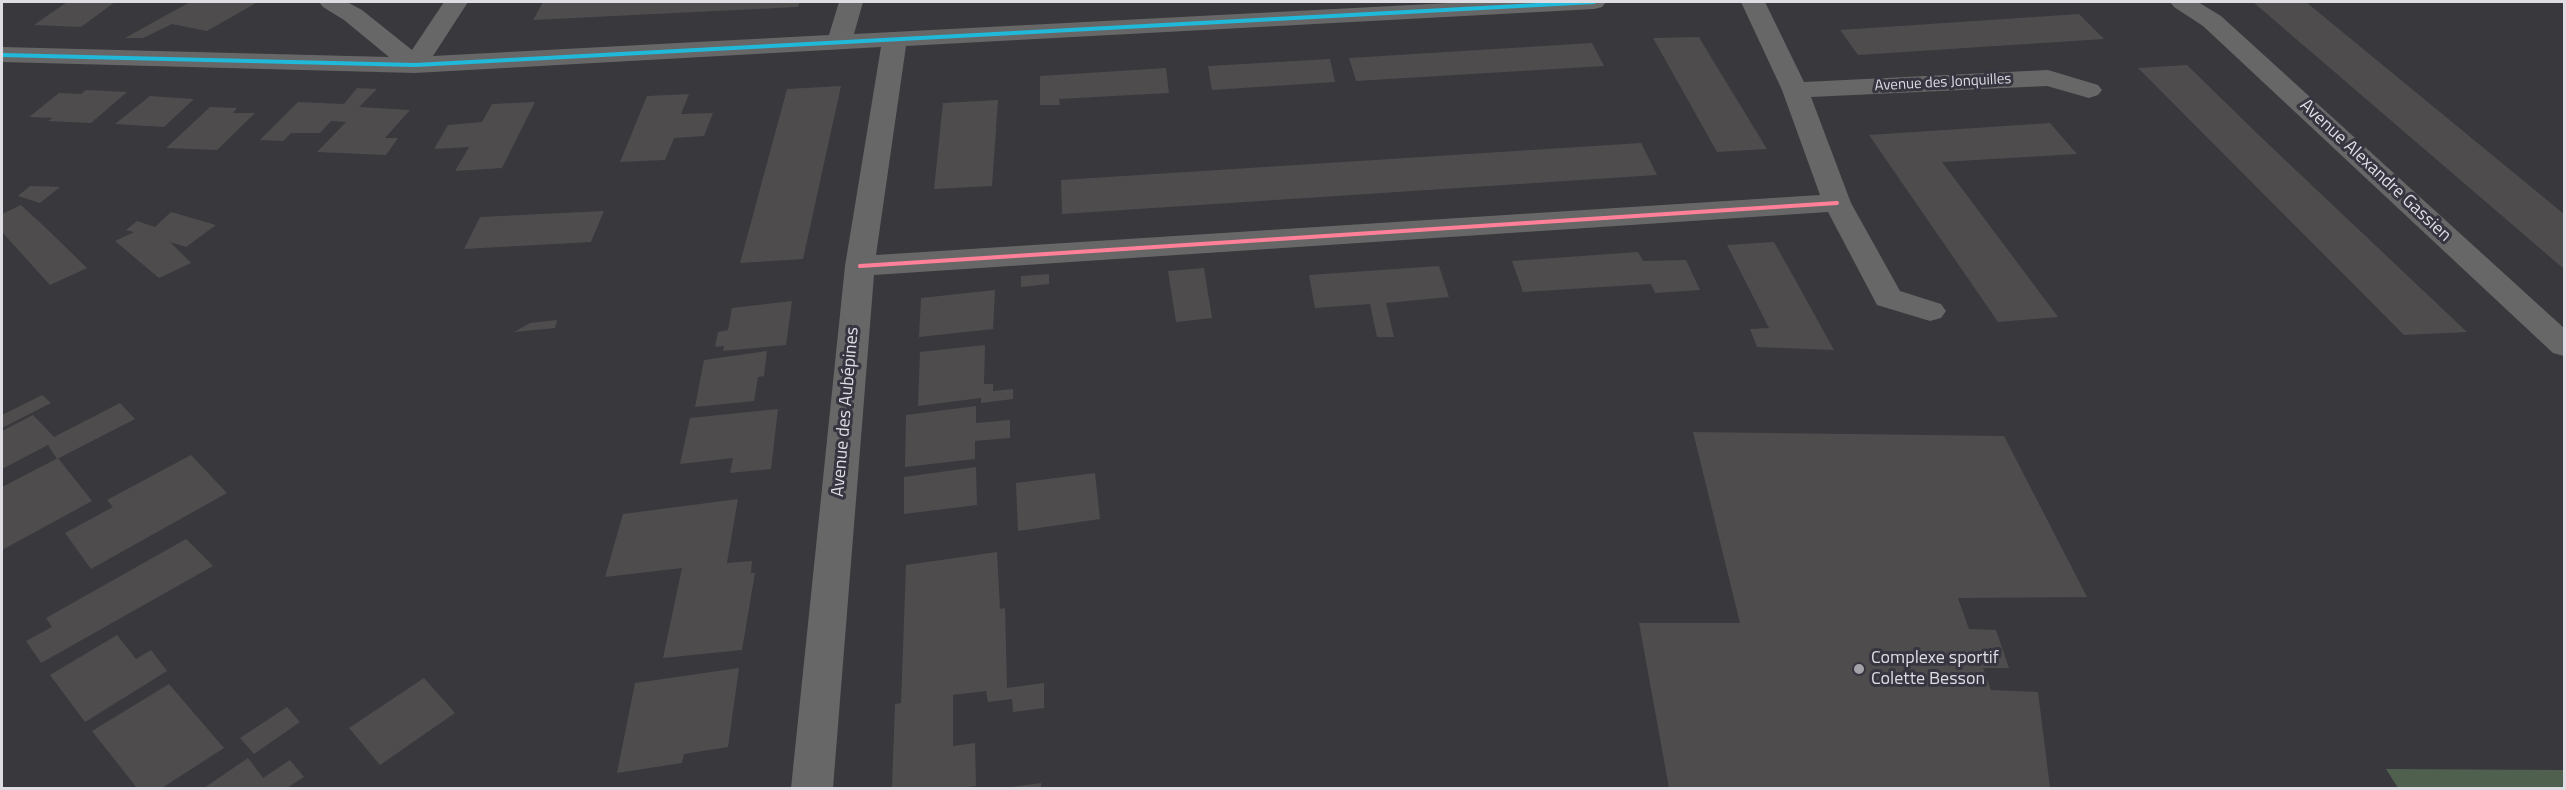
<!DOCTYPE html>
<html>
<head>
<meta charset="utf-8">
<style>
	body { margin:0 }
	#map { position:relative; width:2566px; height:790px; overflow:hidden; background:#38383d; font-family:"Titillium Web",sans-serif }
	canvas { display:block }
	.frame { position:absolute; inset:0; border:3px solid #dedde4; pointer-events:none }
</style>
</head>
<body>
<div id="map">
<canvas width="2566" height="790"></canvas>
<div class="frame"></div>
</div>
<script>
const ctx = document.querySelector('canvas').getContext('2d');
ctx.lineJoin = 'round';
function fill(path, color) { ctx.fillStyle = color; ctx.fill(path, 'evenodd'); }
function strokePath(path, color, width, dash) { ctx.strokeStyle = color; ctx.lineWidth = width; ctx.lineCap = dash ? 'butt' : 'round'; ctx.setLineDash(dash || []); ctx.stroke(path); }
function label(font, color, halo, rows, align = 'center') {
  ctx.font = font + ' "Titillium Web",sans-serif'; ctx.lineWidth = 6; ctx.setLineDash([]); ctx.textBaseline = 'middle'; ctx.strokeStyle = halo; ctx.fillStyle = color; for (const [text, x, y, turn = 0] of rows) {
    ctx.save(); ctx.translate(x, y); ctx.rotate((+turn || 0) * Math.PI / 180); ctx.textAlign = isNaN(turn) ? turn : align; if (halo) ctx.strokeText(text, 0, 0); ctx.fillText(text, 0, 0); ctx.restore();
  }
}
fill(new Path2D(`
	M2386,769L2564,770V788H2398Z`), '#4f604f');
fill(new Path2D(`
	M67,2H115L81,27L34,25Z
	M190,2L256,3L207,31L172,24L143,38H125Z
	M543,2H800L798,7L533,20Z
	M2253,2H2306L2564,214V269Z
	M2079,14L2104,39L1858,55L1840,30Z
	M1699,37L1709,54L1767,149L1717,152L1653,38Z
	M1592,43L1604,66L1356,81L1349,58Z
	M1330,59L1335,82L1212,90L1208,66Z
	M2187,65L2265,141L2467,332L2404,335L2138,68Z
	M1166,68L1169,93L1059,99L1060,105H1040V76Z
	M841,86L803,259L740,263L787,89Z
	M357,88L377,89L359,107L410,110L385,138H398L386,155L317,152L346,122L331,121L320,133H291L283,141L260,140L298,102L344,104Z
	M86,90L127,92L91,123L48,121L53,118L29,117L59,93L81,94Z
	M689,94L681,114L713,113L704,136L674,138L665,160L620,162L647,96Z
	M150,96L194,99L164,127L115,124Z
	M998,100L992,186L934,189L943,103Z
	M535,102L502,168L455,171L469,147L434,149L448,125L482,122L492,104Z
	M210,107L237,108L233,113H255L217,150L166,148Z
	M2050,123L2077,154L1942,162L2058,317L1998,322L1869,135Z
	M1641,143L1657,175L1062,214L1061,180Z
	M30,186L60,187L40,203L18,196Z
	M21,205L48,230L87,268L50,285L2,232V214Z
	M604,211L591,242L464,249L480,217Z
	M171,212L216,225L186,247L170,242L191,263L159,278L115,241L134,232L126,230L137,221L155,227Z
	M1774,242L1797,283L1834,350L1757,347L1750,329L1769,328L1727,245Z
	M1638,252L1643,261L1686,260L1700,290L1655,293L1651,284L1523,292L1512,261Z
	M1439,266L1449,297L1386,303L1394,337H1377L1370,304L1315,308L1309,275Z
	M1204,268L1212,318L1176,322L1168,271Z
	M1049,274V284L1021,287V276Z
	M995,290L993,329L919,337L921,298Z
	M792,301L786,345L723,351L724,346L715,347L718,332L728,330L732,308Z
	M557,320L555,328L514,332L530,323Z
	M985,345L984,384H993V391L1013,389V399L981,403V398L918,406L920,352Z
	M767,351L764,376L758,377L754,401L695,407L704,360Z
	M42,395L51,403L2,428V415Z
	M120,403L135,419L57,459L48,445L2,469V431L33,415L54,437Z
	M976,406V423L1010,420V438L975,441V459L905,467L906,415Z
	M778,409L771,469L730,473L733,458L680,464L690,418Z
	M1693,432L2004,436L2087,597L1958,598L1969,629L1996,630L2009,668H1983L1991,690L2038,692L2050,788H1669L1639,623H1740Z
	M191,455L227,493L91,569L65,533L113,507L107,500Z
	M58,458L92,501L2,550V487Z
	M976,467L977,505L904,514V477Z
	M1095,473L1100,519L1018,531L1016,483Z
	M738,499L727,563L752,561L751,573H755L742,650L663,658L682,568L605,577L623,514Z
	M186,539L213,566L41,663L26,641L52,627L46,618Z
	M997,552L1000,609L1005,608L1007,688L1044,683V708L1013,712L1012,699L988,702L986,691L953,695V746L975,743L976,786L956,788H892L895,704L901,703L906,565Z
	M117,635L136,659L151,650L167,671L85,722L50,675Z
	M739,668L728,747L684,754L682,763L617,773L635,683Z
	M424,678L455,713L380,765L349,728Z
	M169,684L224,748L162,788H137L92,731Z
	M287,707L300,722L254,754L240,738Z
	M248,758L263,778L290,760L304,777L287,788H204Z
	M1041,783V788H1011V787Z`), '#4e4c4d');
fill(new Path2D(`
	M319,2H347L362,10L412,50L444,2H468L433,56L829,35L839,2H863L854,34L1469,2H1606L1602,7L1594,9L906,46L876,255L1820,195L1782,90L1741,2H1765L1804,82L2048,70L2098,85L2102,90L2098,95L2089,98L2047,86L1811,97L1851,203L1900,291L1941,304L1946,311L1941,318L1930,321L1877,305L1828,212L874,275L833,788H791L845,266L881,47L415,73L2,62V47L389,57L344,20L323,7Z
	M2170,2H2198L2221,16L2564,328V356L2553,353L2203,26L2174,7Z`), '#686767');
strokePath(new Path2D(`
	M2,55L415,65L1594,2`), '#20b9da', 4);
strokePath(new Path2D(`
	M860,266L1837,203`), '#ff8098', 4);
for (const [x, y, r, color] of [
	[1859,669,6,"#a4a3aa"]
]) { const dot = new Path2D(); dot.arc(x, y, r, 0, 2 * Math.PI); ctx.fillStyle = color; ctx.fill(dot); strokePath(dot, '#373540', 2); }
label('15px', '#dedde4', '#373540', [
	["Avenue des Jonquilles",1943,83,-3]
]);
label('18px', '#dedde4', '#373540', [
	["Avenue Alexandre Gassien",2375,171,43],
	["Avenue des Aubépines",846,412,-85]
]);
label('18px', '#dedde4', '#373540', [
	["Complexe sportif",1871,659],
	["Colette Besson",1871,680]
], 'left');
</script>
</body>
</html>
